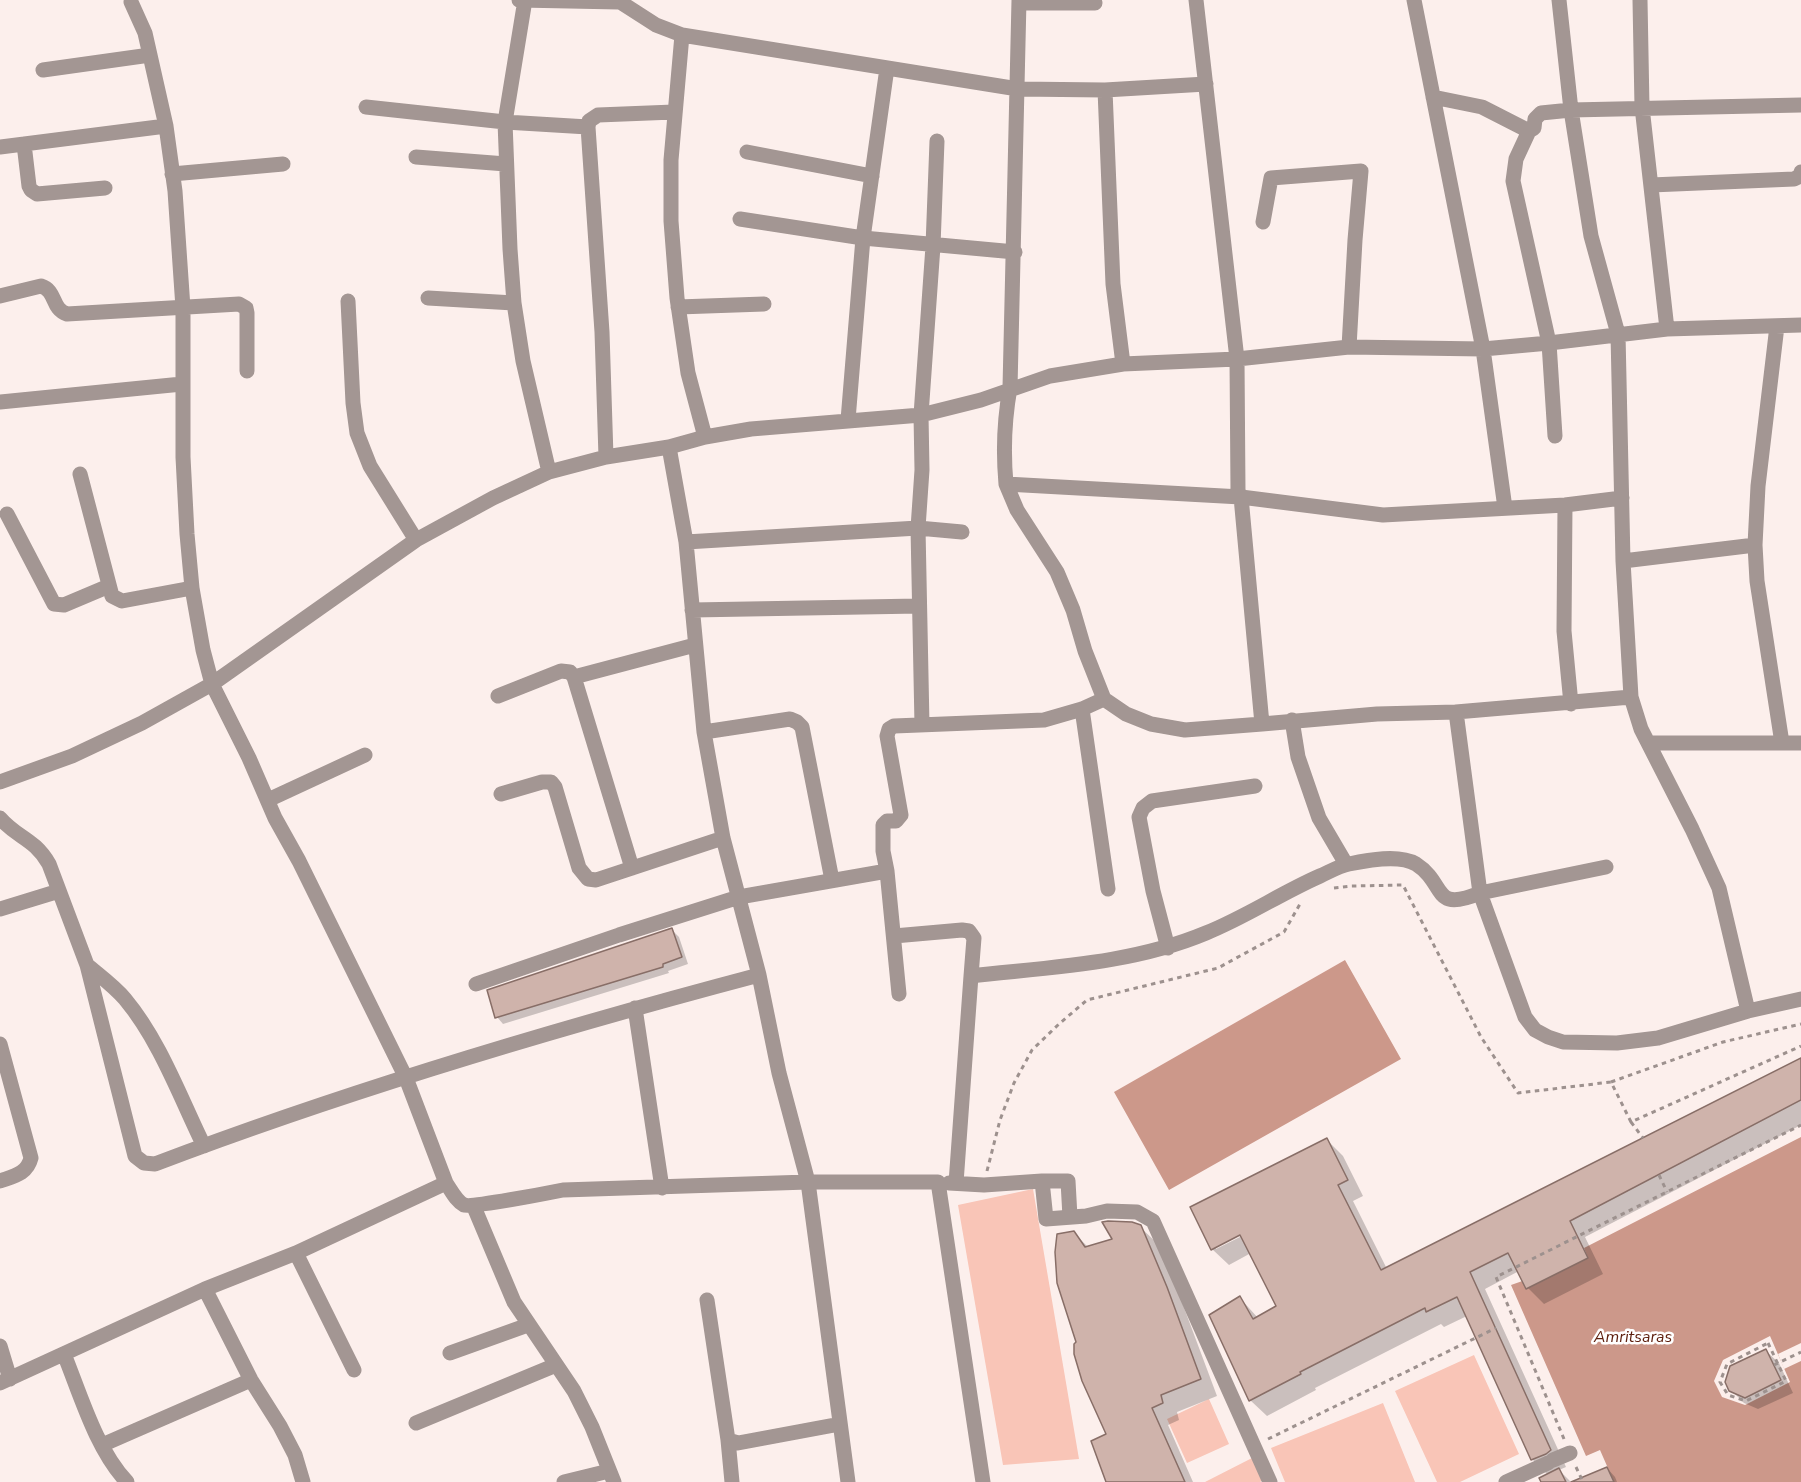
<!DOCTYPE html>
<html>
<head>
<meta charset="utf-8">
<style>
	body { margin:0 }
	canvas { display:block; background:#fcefec }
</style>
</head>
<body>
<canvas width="1801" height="1482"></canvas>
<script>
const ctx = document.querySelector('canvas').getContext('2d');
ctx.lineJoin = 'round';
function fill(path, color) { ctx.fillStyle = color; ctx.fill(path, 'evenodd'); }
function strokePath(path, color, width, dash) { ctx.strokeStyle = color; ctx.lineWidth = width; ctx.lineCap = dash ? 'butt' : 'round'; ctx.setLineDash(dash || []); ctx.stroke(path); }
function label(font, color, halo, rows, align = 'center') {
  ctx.font = font + ' "Nunito Sans",sans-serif'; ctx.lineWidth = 5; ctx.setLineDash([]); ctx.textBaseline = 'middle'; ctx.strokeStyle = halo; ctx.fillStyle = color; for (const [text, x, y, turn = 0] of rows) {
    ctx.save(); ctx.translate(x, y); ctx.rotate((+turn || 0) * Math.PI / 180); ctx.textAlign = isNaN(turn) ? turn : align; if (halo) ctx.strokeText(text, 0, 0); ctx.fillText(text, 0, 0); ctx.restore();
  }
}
fill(new Path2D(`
	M1033,1189L1079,1459L1003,1465L958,1205Z
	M1474,1355L1519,1454L1460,1482H1437L1395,1391Z
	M1209,1399L1229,1444L1187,1463L1167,1419Z
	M1383,1403L1415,1482H1285L1271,1448Z
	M1254,1457L1264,1479L1260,1482H1205Z`), '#f9c5b7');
fill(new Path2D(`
	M1345,960L1401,1059L1169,1190L1114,1092Z
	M1801,1137V1482H1614L1600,1450L1586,1456L1511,1285L1588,1258L1584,1248ZM1770,1336L1790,1382L1745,1405L1722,1397L1714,1381L1723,1360Z`), '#cc988a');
fill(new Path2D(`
	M1801,1343V1361L1784,1369L1778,1354Z`), '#fcefec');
fill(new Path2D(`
	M672,930L679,937L688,964L668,971L669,973L503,1024L497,1017Z
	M1801,1059V1125L1585,1237L1603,1274L1544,1304L1528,1288L1519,1271L1485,1289L1566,1467L1559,1470L1571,1482H1543L1548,1475L1532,1459L1467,1316L1444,1327L1441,1324L1315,1388L1316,1390L1267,1416L1250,1400L1240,1298L1258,1318L1278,1306L1251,1253L1229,1265L1212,1249L1327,1140L1343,1156L1363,1196L1353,1201L1387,1269ZM1246,1230L1248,1233L1216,1249V1245Z
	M1140,1227L1158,1244L1183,1305L1217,1396L1177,1412L1179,1420L1168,1425L1193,1482H1107L1108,1435L1078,1343L1074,1233L1089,1248L1114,1240Z
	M1766,1351L1779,1363L1793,1393L1758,1409L1744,1403L1731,1390Z
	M1607,1468L1615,1477L1617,1482H1598Z`), '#0003');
const building = new Path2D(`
	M672,928L682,957L663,964V967L495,1018L487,990Z
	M1801,1058V1100L1570,1221L1588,1258L1526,1289L1508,1253L1470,1272L1551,1450L1546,1454L1531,1460L1457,1297L1426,1312L1425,1308L1300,1372L1301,1374L1249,1401L1209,1315L1240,1296L1253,1319L1276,1306L1240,1235L1211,1250L1190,1207L1327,1138L1348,1180L1338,1185L1381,1270Z
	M1108,1221L1132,1222L1141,1225L1167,1287L1201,1379L1161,1395L1163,1403L1152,1408L1185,1482H1106L1091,1441L1106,1434L1082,1381L1074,1354V1344L1076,1342L1057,1283L1055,1252L1057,1234L1074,1231L1085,1247L1112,1239L1102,1222Z
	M1766,1349L1781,1380L1745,1398L1729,1391L1725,1382L1730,1366Z
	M1607,1467L1614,1482H1571Z
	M1559,1468L1566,1482H1541L1539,1478Z`);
fill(building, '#cfb3ab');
strokePath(building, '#886e67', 1.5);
strokePath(new Path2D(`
	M1334,888L1351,886L1403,885L1481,1037L1518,1093L1611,1082L1631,1122L1801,1046
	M1611,1082L1723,1042L1801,1024
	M1631,1122L1643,1138
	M987,1171L1000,1120L1014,1083L1032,1050L1059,1024L1087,1000L1218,968L1284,932L1300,904
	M1659,1175L1667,1192
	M1768,1343L1786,1381L1746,1401L1728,1395L1720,1382L1727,1364Z
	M1774,1365L1801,1352
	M1268,1439L1496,1328
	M1564,1439L1496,1277L1801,1125
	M1576,1467L1583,1482`), '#9d918e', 3, [4.5, 4.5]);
strokePath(new Path2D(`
	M519,0L619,2
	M525,0L505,122L510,249L514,303L523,361L549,472
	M617,0L656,25L682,35L671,160V221L677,298L688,373L705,437
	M1019,0L1010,388C1004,421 1003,451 1006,484L1241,497L1383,515L1565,505L1622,498
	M1196,0L1237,359L1238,491L1241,497L1262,724L1377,714L1456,712L1631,697
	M1414,0L1483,349L1505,508
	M1559,0L1571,110L1591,236L1618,334L1623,561L1631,697L1641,729L1692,829L1719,888L1748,1011
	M1640,0L1642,107L1667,329
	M131,2L145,33L166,126L175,191L183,308V457L187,534L192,588L203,650L212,684L249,758L275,818L299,861L406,1078L446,1183
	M1019,3H1095
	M682,35L1018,89L1105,90L1206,84
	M43,70L150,55
	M1105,90L1113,284L1123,364
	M1433,97L1482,107L1529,131L1534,128L1535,119L1541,113L1571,110L1801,105
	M366,107L505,122L588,127L589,121L598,115L674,112
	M588,127L602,332L606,457
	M1529,131L1516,159L1513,181L1549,343L1555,436
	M24,144L29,186L31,190L37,194L105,188
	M0,147L166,126
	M747,152L872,176
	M416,157L506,164
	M172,174L283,164
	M1651,185L1794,179L1800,176L1801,172
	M740,219L863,238L887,68
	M1263,222L1271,178L1361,171L1355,240L1349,347
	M0,296L41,286C57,291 51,309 67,314L239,304L246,308L247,313V371
	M428,298L514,303
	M348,301L353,403L357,433L370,466L416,540
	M678,307L764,304
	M1777,326L1758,486L1755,545L1757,581L1782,743H1779
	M0,402L182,384
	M848,420L863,238L1015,252
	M80,474L112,596L122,601L192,588
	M1006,484L1017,510L1057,572L1073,610L1085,651L1104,699L1126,714L1151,724L1185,730L1262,724
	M1565,505L1564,631L1571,704
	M7,514L54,604L64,605L109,586
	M686,542L918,528L962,532
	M1623,561L1755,545
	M692,610L919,606
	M498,696L561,671L570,672L574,677
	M1082,709L1108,889
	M1456,712L1480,893L1606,867
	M1292,720L1298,757L1319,818L1346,864
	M922,725L918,528L922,470L921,415L933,246L937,141
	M704,732L790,719L797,722L802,727L832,880
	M1650,743H1801
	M0,782L72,756L142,723L212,684L416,540L493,498L549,472L606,457L669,447
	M501,794L542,782H551L555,787L579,868L588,879L596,880L723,838
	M268,800L365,755
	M0,818C17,838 34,838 49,864L87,965L135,1156L144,1163L155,1164C352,1089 555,1029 759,975
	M632,868L574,677L695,645
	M887,871L883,851V825L887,821H896L901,815L887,736L889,729L894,726L1044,720L1082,709L1104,699
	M0,909L59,891
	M894,936L962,930L969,931L974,938L971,976
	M1168,948L1153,891L1139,817L1143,808L1152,801L1255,786
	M87,965C100,976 114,986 125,999C160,1041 180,1097 204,1146
	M476,984L619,935L739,897L887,871L899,994
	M635,1008L662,1188
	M0,1044L31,1158C27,1174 14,1176 0,1181
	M1042,1181H1068L1070,1217
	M949,1183L984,1185L1042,1181L1046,1219L1086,1216L1107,1211L1137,1212L1153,1221L1270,1482
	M956,1183L971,976C1050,967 1132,964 1206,933C1246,917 1281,893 1320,876C1329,872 1339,866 1349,864C1368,860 1399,854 1416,864C1447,884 1431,913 1480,893L1525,1017L1535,1030L1548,1037L1563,1042L1617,1043L1658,1038L1748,1011L1801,999
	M474,1207L514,1302L574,1391L592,1427L614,1482
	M296,1253L354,1370
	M205,1289L251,1380L280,1426L295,1455L303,1482
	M707,1300L728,1440L738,1443L840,1424
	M0,1346L10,1379
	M450,1353L528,1325
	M64,1354C81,1396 96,1449 127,1482
	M0,1383L205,1289L296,1253L446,1183C451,1190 456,1201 464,1205C471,1208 548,1193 563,1190L808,1182H938L983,1482
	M416,1423L556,1365
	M728,1440L732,1482
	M102,1445L251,1380
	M1553,1460L1570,1453
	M564,1482L609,1471
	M848,1482L808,1182L779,1073L759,975L723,838L704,732L686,542L669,447L705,437L751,429L921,415L981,400L1050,376L1123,364L1237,359L1349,347L1483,349L1549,343L1667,329L1801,325
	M1506,1482L1548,1463`), '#a39693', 15);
label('italic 16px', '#5e1f0e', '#fff', [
	["Amritsaras",1633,1338]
]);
</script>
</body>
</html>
